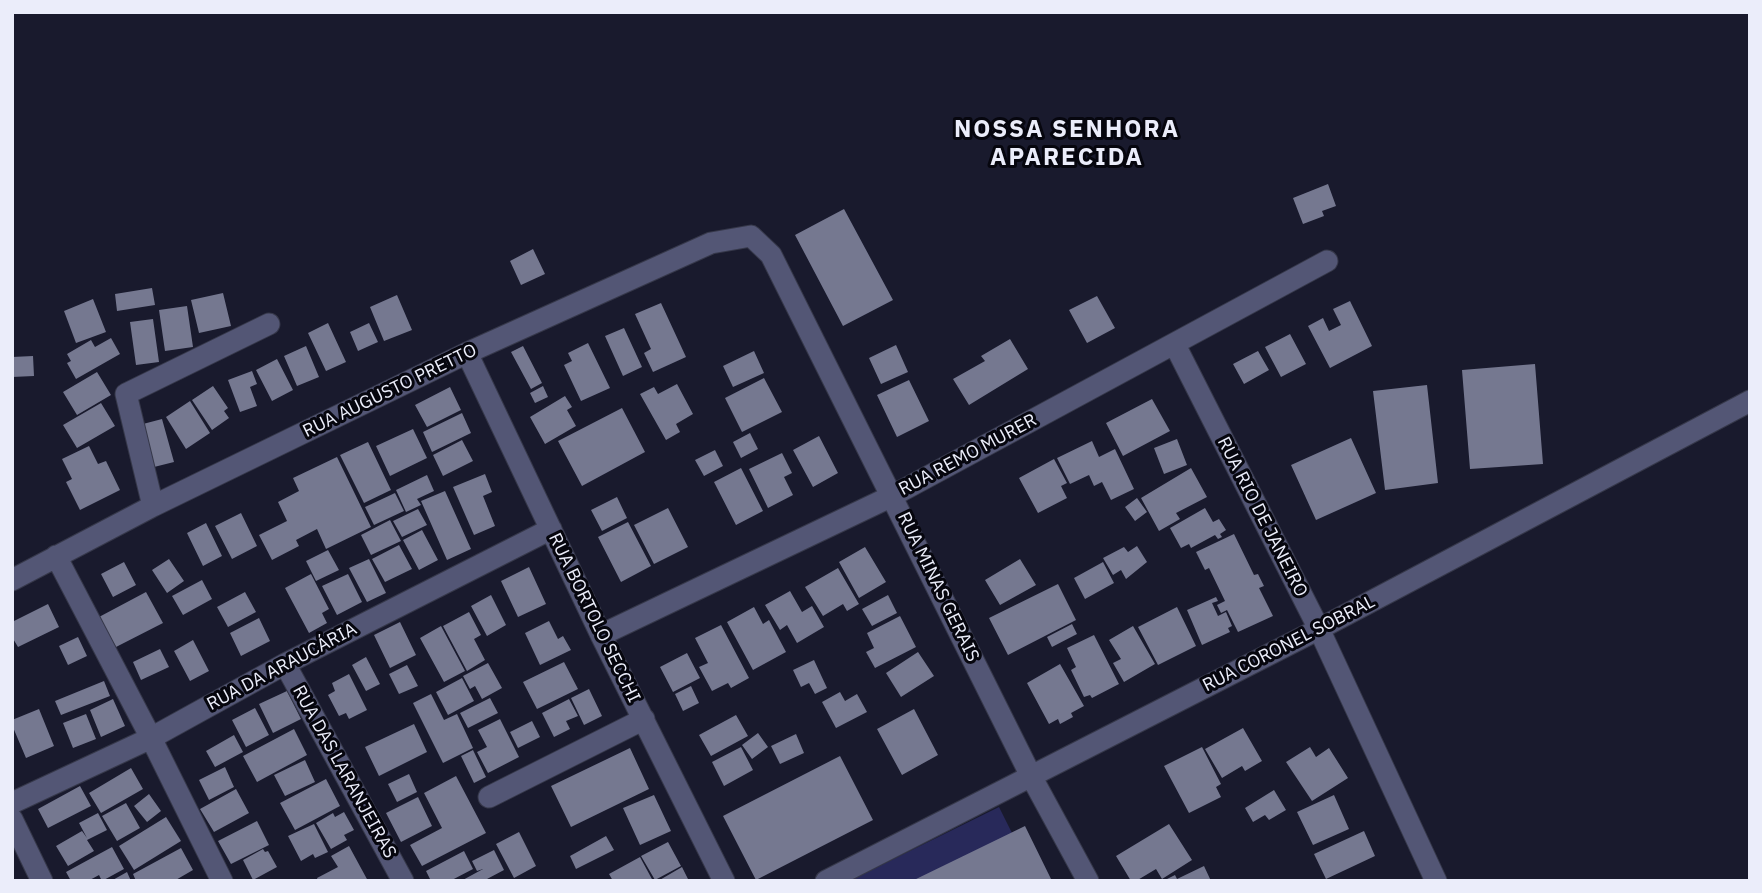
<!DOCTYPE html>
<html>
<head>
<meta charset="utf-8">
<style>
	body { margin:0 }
	#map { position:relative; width:1762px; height:893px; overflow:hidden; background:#191a2d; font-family:"IBM Plex Sans",sans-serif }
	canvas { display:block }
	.frame { position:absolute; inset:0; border:14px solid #ebedfa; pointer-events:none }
</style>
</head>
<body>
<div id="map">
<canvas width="1762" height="893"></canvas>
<div class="frame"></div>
</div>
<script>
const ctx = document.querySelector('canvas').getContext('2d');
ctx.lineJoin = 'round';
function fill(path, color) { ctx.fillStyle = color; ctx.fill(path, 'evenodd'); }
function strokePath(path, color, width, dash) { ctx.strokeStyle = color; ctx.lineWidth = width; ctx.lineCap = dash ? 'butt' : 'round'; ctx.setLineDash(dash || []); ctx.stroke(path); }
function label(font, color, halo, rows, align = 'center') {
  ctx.font = font + ' "IBM Plex Sans",sans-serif'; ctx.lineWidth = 6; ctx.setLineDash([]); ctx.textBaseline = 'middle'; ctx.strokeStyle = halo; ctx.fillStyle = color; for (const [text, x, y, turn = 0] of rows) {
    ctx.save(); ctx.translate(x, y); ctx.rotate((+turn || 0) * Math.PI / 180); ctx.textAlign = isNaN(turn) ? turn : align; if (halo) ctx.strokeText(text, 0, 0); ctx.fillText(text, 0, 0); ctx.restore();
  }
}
fill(new Path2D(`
	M999,807L1036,881H849Z`), '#28295a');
fill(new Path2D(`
	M1328,184L1336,206L1322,211L1324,216L1303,224L1293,198Z
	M844,209L893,300L843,326L795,235Z
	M533,249L545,274L521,285L510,261Z
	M152,288L155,305L117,311L115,294Z
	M223,293L231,326L199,333L191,300Z
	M397,295L412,330L384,341L370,307Z
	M1097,296L1115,328L1087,343L1069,310Z
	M93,299L106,332L76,343L64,311Z
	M1350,301L1372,346L1330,368L1308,326L1323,318L1329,331L1341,325L1333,309Z
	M661,303L686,357L653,372L644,353L651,349L635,314Z
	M187,306L193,347L165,351L159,310Z
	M153,319L159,362L136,365L130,322Z
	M328,323L346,362L326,371L308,333Z
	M369,323L378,342L358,351L350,332Z
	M624,328L642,367L623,376L605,336Z
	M1290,334L1306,364L1281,377L1265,347Z
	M111,338L120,354L76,379L67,363L71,361L67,354L91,340L95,347Z
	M1010,339L1028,369L969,405L953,379L985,361L981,356Z
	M588,343L610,388L581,401L564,365L572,361L568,353Z
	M896,345L908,372L881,384L869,358Z
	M306,346L319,377L297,386L284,356Z
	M523,346L542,383L531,389L511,352Z
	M754,351L764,373L733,387L723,366Z
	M1258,351L1269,370L1244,384L1233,364Z
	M33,356L34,376L12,377V357Z
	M277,359L293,390L272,401L256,370Z
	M1535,364L1543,464L1470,469L1462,370Z
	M252,371L257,384L250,387L257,406L240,412L228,380Z
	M97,372L111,395L77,415L63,392Z
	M764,378L782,412L742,432L725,398Z
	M909,380L929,421L897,437L877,395Z
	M677,384L693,414L676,424L680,432L666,440L640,394L654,387L658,394Z
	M1427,385L1438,483L1385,490L1373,391Z
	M213,386L228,408L224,411L229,418L212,430L192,400Z
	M543,386L548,397L535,403L530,393Z
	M450,387L461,410L427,427L415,405Z
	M565,396L572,407L567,410L576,426L545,444L530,417Z
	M1152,399L1170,431L1123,456L1106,423Z
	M190,401L210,433L186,449L166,417Z
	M101,403L115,426L77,448L63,425Z
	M622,408L645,452L582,486L558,441Z
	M462,413L471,433L432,452L423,432Z
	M162,419L174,462L154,467L143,424Z
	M413,429L427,458L390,476L376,446Z
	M750,433L758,449L741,458L733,442Z
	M819,436L838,473L813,487L793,450Z
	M1351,438L1376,493L1316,520L1291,465Z
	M1177,439L1187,465L1164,474L1154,448Z
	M462,440L473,461L443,476L433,455Z
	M1092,441L1099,457L1115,449L1134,489L1111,500L1102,482L1094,486L1089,475L1070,484L1057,458Z
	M368,442L391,490L364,503L340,455Z
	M89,446L98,464L106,461L120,490L80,510L66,482L72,479L62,459Z
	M715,450L723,466L704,476L695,460Z
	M782,453L792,473L784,477L793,495L768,508L749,469Z
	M337,457L371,527L326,549L317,529L296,540L299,546L272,560L259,535L287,521L278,502L299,491L293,478Z
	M1054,459L1067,483L1061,486L1067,498L1038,513L1019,478Z
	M741,468L763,511L736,525L714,482Z
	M1191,468L1207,497L1176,513L1180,519L1159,531L1141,498Z
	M485,474L492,492L483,496L495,526L474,535L453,487Z
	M427,475L434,491L417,499L421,505L406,512L396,490Z
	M445,491L471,549L447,560L421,501Z
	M395,493L404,511L374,525L365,507Z
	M617,497L627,518L602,531L591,510Z
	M1137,498L1147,512L1135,521L1125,507Z
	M668,508L688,547L654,564L634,525Z
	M1205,508L1213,522L1219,519L1226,530L1220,534L1222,537L1218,539L1215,535L1191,548L1189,544L1181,548L1170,528Z
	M418,509L427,525L402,537L393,521Z
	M241,513L257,546L232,559L215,526Z
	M390,520L401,541L371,555L361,535Z
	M628,522L651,566L621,582L598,537Z
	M206,523L222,556L203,566L187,533Z
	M422,530L438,560L419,570L403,540Z
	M1234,534L1254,575L1258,574L1264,586L1259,588L1273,616L1238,632L1227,610L1221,613L1217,605L1225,601L1209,568L1205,570L1196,552Z
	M399,545L412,569L385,582L372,559Z
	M1137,546L1147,562L1126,579L1121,570L1113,575L1103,558L1124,547L1128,552Z
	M865,547L886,582L859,598L839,562Z
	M328,550L339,570L316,581L306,561Z
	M169,559L184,581L167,593L152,570Z
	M369,559L386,593L367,602L349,568Z
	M1020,559L1036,585L1000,605L985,580Z
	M124,562L136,585L113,597L101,574Z
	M1103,562L1114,583L1085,599L1074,578Z
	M529,567L546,604L518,617L501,581Z
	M838,568L859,604L847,611L843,604L823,616L805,587Z
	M311,574L329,609L322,613L327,623L309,633L285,588Z
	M348,574L362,602L337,615L322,586Z
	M202,580L212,599L183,615L172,596Z
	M1058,584L1076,620L1008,655L989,618Z
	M790,591L802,612L812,606L824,627L797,643L787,625L780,630L765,605Z
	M146,592L163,623L116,647L99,617Z
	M245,592L256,612L228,627L217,607Z
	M491,595L506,625L487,636L471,606Z
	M888,595L897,613L872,626L862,609Z
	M1216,597L1218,601L1212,603L1218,616L1226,612L1232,626L1228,628L1230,632L1202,645L1187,610Z
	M48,604L59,627L18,647L12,637V622Z
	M754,607L763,624L769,620L786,652L753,670L727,622Z
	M1177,607L1196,646L1158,665L1138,627Z
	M469,612L481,635L474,639L485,660L467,671L443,626Z
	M900,616L916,647L875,668L866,652L874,648L867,633Z
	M259,618L270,641L241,656L230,633Z
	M549,621L558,639L563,636L571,650L540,665L525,633Z
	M400,622L416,655L390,668L374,635Z
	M1072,624L1077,634L1052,647L1047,637Z
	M721,625L749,678L731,688L728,683L712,691L699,667L708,663L695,638Z
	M441,626L465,671L444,682L420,638Z
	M1133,626L1155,664L1124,682L1113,663L1121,659L1109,640Z
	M1094,635L1119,684L1092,698L1090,695L1084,697L1071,670L1076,667L1067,648Z
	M78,637L87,656L68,665L59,646Z
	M193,640L209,671L190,681L174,651Z
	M160,649L169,667L141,680L133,662Z
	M918,652L934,676L901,697L886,673Z
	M687,653L700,678L673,692L660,667Z
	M366,657L380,684L366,691L352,665Z
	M814,660L827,688L815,694L809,683L801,687L793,670Z
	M564,662L578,689L537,709L523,682Z
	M488,663L502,688L482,699L475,686L470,689L463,676Z
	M1060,664L1084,706L1071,713L1073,717L1060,724L1058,719L1049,724L1027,683Z
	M407,665L418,686L399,694L389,674Z
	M349,674L367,710L349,719L346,713L339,716L328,695L335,691L332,683Z
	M462,678L474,701L448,715L436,692Z
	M104,681L110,696L61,715L55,701Z
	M691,686L699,703L683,711L675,694Z
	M589,689L602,716L584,725L571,698Z
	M287,691L301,719L273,733L259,704Z
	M840,692L845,701L857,694L867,712L836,728L822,702Z
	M431,694L444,720L457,714L473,748L443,763L413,703Z
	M490,698L498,713L468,728L460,713Z
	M113,699L125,726L101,737L90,710Z
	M569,699L578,716L566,721L570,729L554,737L542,713Z
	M255,708L269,735L246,747L232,720Z
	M39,709L54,746L26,758L12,725V720Z
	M914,709L938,755L902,775L877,729Z
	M86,714L96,739L73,748L63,723Z
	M736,715L748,736L711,756L699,735Z
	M500,719L519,757L488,773L477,752L487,747L478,730Z
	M532,721L540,737L518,748L510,732Z
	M414,724L427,752L379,776L365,747Z
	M1243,728L1262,761L1245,771L1242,766L1222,778L1205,749Z
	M294,729L307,755L257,782L243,756Z
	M758,733L768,747L752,759L742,745Z
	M796,734L804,753L780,764L771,746Z
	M234,735L243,752L215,767L206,751Z
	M741,747L753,770L724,786L712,762Z
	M1202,747L1221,784L1216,787L1221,797L1189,813L1164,766Z
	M1310,747L1316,757L1329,748L1348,778L1312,801L1286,762Z
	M630,748L649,789L571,827L551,786Z
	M473,750L486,777L474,783L461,756Z
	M840,756L873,820L756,880L723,816Z
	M305,760L315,782L285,796L274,775Z
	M225,767L234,787L209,800L199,780Z
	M131,768L143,789L101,813L89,793Z
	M409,774L417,792L397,802L388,784Z
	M456,776L486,833L422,866L410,845L442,828L424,793Z
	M326,779L340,806L295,830L280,803Z
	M80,786L91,806L48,828L38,809Z
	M236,789L249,813L214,832L200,809Z
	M1274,790L1286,810L1269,820L1265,815L1253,822L1245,808Z
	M149,794L161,811L147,822L134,806Z
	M654,795L671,831L640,845L623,808Z
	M1334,795L1349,829L1313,845L1297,812Z
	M418,797L432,826L401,842L386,813Z
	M126,803L140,828L117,841L102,816Z
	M344,812L354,830L344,835L347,840L331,849L316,823L333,813L335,817Z
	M98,813L107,830L87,840L94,851L68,866L56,846L82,831L87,838L79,823Z
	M166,817L181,841L134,870L119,846Z
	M257,821L269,845L231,864L218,841Z
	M314,824L328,852L315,858L313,854L301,861L288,836Z
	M1169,824L1192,860L1162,879L1156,869L1136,881H1131L1116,856Z
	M1025,826L1052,881H912Z
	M1364,831L1375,856L1326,879L1314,854Z
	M519,832L536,866L514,878L496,844Z
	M606,836L614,850L576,869L570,856Z
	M668,842L681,866L655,880L641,856Z
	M349,846L368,881H318L317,878L338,867L331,856Z
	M112,847L124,869L102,881L99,875L88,881H71L66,872Z
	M181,848L193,870L174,881H136L133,874Z
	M263,849L265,852L268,851L277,867L253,880L243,860Z
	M494,850L504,870L487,879L488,881H461L483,869L477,871L472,861Z
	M464,851L473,869L450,881H431L426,871Z
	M640,857L653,881H613L609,874Z
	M1204,866L1211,881H1163L1175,875L1177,879Z
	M682,867L689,881H658Z
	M127,872L131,881H111Z`), '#757890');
const street = new Path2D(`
	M1175,345L1319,629L1436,881
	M467,353L601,635L724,881
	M153,506L126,394L269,324
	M56,556L151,738L222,881
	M12,580L153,506L467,353L711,243L751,236L771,255L1031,776L1088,881
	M601,635L892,496L1327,261
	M285,664L403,881
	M489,797L644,719
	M12,803L151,738L285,664L551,529
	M12,819L42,881
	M826,881L1319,629L1750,401`);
strokePath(street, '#36384a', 23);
strokePath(street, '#535675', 21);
label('18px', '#ebedfa', '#06060e', [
	["RUA AUGUSTO PRETTO",390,391,-26],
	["RUA REMO MURER",968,455,-28],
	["RUA RIO DE JANEIRO",1262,517,63],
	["RUA MINAS GERAIS",938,587,64],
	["RUA BORTOLO SECCHI",594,618,64],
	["RUA CORONEL SOBRAL",1289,644,-27],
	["RUA DA ARAUCÁRIA",282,667,-28],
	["RUA DAS LARANJEIRAS",344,772,61]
]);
ctx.letterSpacing = '2px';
label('bold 24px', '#ebedfa', '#06060e', [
	["NOSSA SENHORA",1067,130],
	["APARECIDA",1067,158]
]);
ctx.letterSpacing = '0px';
</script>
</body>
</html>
